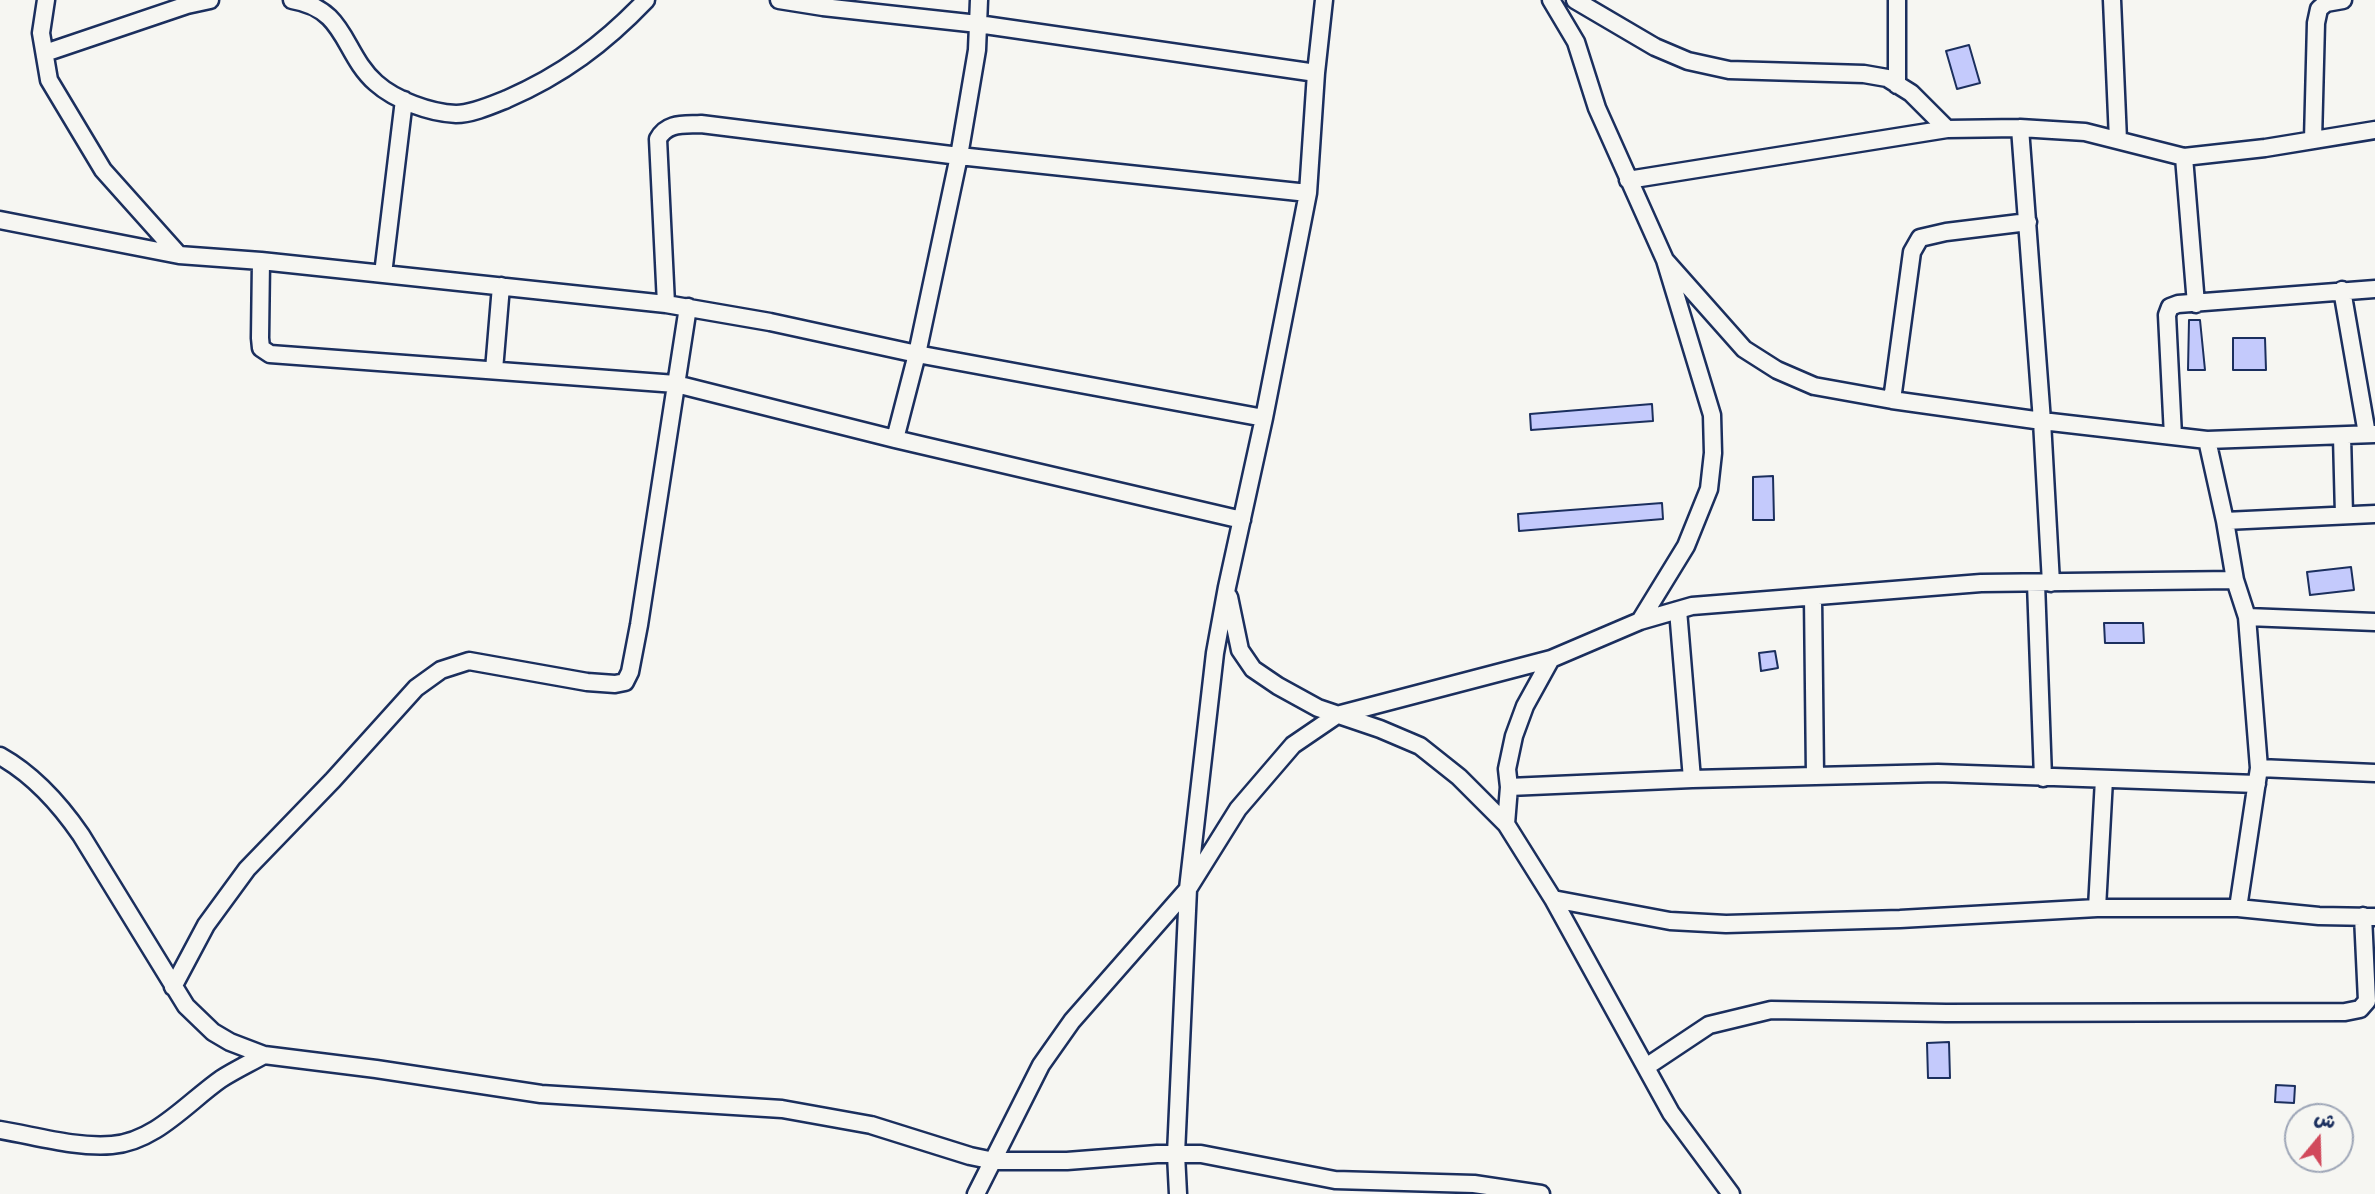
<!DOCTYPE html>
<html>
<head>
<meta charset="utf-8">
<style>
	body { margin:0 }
	#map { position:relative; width:2375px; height:1194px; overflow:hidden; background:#f6f6f2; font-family:Pangolin,"Playpen Sans Arabic",sans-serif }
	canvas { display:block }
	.north { position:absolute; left:2284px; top:1103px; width:70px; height:70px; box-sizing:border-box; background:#f6f6f2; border:2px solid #9ea6b7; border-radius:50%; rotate:19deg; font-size:19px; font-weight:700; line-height:28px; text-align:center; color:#1b2f5e }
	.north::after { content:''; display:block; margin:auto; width:24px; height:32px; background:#d1495b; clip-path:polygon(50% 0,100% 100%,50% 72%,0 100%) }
</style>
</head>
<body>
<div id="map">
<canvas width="2375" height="1194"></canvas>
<div class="north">ش</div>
</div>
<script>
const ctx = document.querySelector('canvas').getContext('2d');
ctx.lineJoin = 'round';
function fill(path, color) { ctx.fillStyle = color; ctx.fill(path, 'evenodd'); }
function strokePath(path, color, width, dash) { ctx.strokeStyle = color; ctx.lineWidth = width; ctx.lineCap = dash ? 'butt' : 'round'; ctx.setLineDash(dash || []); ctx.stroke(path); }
const building = new Path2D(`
	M1969,45L1980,83L1957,89L1946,51Z
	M2189,320H2200L2205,370H2188Z
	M2233,338H2265L2266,370H2233Z
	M1652,404L1653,421L1531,430L1530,414Z
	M1773,476L1774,520H1753V477Z
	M1662,503L1663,519L1519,531L1518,514Z
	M2351,567L2354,590L2310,595L2307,572Z
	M2104,623H2143L2144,643H2105Z
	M1775,651L1778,668L1761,671L1759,653Z
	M1949,1042L1950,1078H1928L1927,1043Z
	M2276,1085L2295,1086L2294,1103L2275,1102Z`);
fill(building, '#c4cafc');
strokePath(building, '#1b2f5e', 2);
const minor = new Path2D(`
	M46,0L41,33L49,80L103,170L179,255
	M292,0C347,9 342,53 376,83C395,100 430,113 456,114C472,114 492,105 507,99C562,75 604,44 646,0
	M779,0L823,7L978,24L1316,73
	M1551,0L1576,42L1597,108L1665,260L1712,415L1713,453L1709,489L1686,546L1640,621
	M1575,0L1655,47L1688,61L1729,70L1864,74L1887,78L1911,93L1947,129
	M1897,0V85
	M2112,0L2118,140
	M45,53L187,5L210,0
	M2020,128L2042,421L2051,583
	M2313,140L2316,23L2319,9L2326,3L2343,0
	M2184,157L2196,304
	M1628,180L1947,129L2020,128L2085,132L2184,157L2265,148L2375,130
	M0,220L179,255L261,261L666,304L770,322L917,354L1264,418
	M1665,260L1744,349L1777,370L1814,386L1892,400L2042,421L2207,440L2375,434
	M261,261L260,338L261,348L270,354L676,384L895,439L1242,520
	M383,274L404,100
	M2342,290L2367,434
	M666,304L658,139C667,122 684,125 701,124L959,156L1308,193
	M494,370L501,286
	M1892,400L1912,252L1920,238L1946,232L2028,222
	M2173,436L2167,315L2170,307L2178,304L2375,289
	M2342,436L2344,515
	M895,439L917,354L959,156L977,50L979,0
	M2207,440L2225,521L2235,580L2247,617L2259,768L2238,908
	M2225,521L2375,514
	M2036,583L2043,778
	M1229,597L1240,650L1253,669L1278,686L1318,708L1380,729L1420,746L1459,777L1506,824L1553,899L1671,1113L1731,1194
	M1813,597L1815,776
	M1678,610L1692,779
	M2247,617L2375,622
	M0,756C34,775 59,803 81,835L186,1006L213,1032L230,1042L264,1055L376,1069L541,1094L782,1109L871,1125L970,1156L994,1161H1067L1157,1154H1201L1335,1180L1474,1184L1541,1194
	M2259,768L2375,773
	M1509,787L1692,779L1938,773L2257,784
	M1506,824L1509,787L1507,769L1514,736L1525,706L1551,659L1640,621L1692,606L1981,583L2235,580
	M1553,899L1670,921L1726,924L1900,919L2097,908H2238L2319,916L2375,917
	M2097,908L2104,779
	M173,987L206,925L247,869L333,780L416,688L441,670L469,661L587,682L615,684L625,682L630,672L639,625L688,307
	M1646,1067L1709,1025L1771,1010L1946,1013L2345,1012L2360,1009L2367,1001L2363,916
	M0,1130C36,1136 76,1148 112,1145C155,1142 188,1102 221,1079C235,1070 250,1063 264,1055
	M976,1194L1041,1065L1072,1021L1188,889L1238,809L1293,745L1337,715L1551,659
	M1178,1194L1176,1154L1188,889L1215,653L1227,587L1264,418L1308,193L1316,73L1324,0`);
strokePath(minor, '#1b2f5e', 21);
strokePath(minor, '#f6f6f2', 16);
</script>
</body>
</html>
